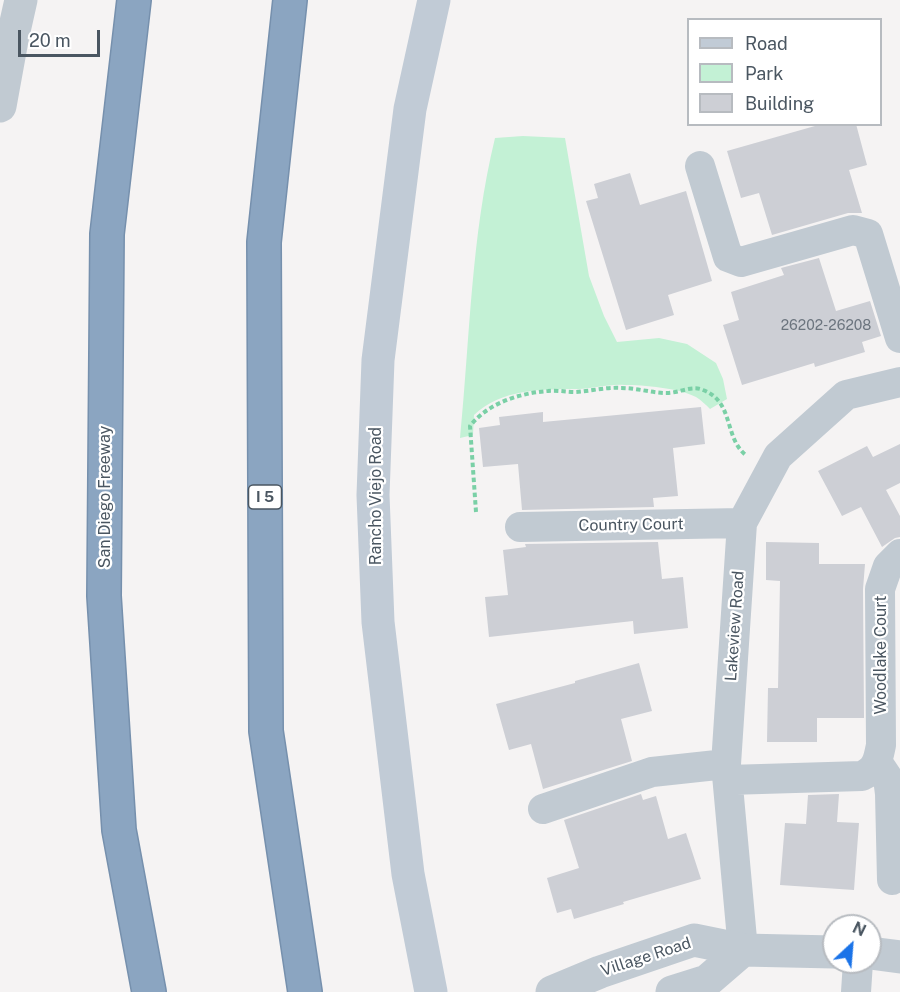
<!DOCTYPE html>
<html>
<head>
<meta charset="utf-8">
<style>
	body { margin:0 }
	#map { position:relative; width:900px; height:992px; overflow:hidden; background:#f5f3f3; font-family:"Public Sans",sans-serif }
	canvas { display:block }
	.legend { position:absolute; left:687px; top:18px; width:195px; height:108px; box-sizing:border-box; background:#fff; border:2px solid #b7bbc0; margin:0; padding:8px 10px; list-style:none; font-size:18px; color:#4a5661 }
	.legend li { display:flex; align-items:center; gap:12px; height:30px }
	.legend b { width:30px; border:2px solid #b7bbc0 }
	.north { position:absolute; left:822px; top:914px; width:60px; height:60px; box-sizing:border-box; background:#fff; border:2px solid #b7bbc0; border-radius:50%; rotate:26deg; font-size:16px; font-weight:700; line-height:24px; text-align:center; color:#4a5661 }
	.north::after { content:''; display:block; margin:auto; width:21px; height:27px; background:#1a73e8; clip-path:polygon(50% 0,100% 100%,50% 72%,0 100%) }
	.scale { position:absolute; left:18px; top:30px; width:82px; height:27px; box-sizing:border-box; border:3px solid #4a5661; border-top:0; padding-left:8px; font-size:18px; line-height:21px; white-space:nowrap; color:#4a5661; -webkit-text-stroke:4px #fff; paint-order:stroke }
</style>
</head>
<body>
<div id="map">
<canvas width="900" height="992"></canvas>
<ul class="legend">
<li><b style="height:8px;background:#c1cbd6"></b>Road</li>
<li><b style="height:16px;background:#c3f1d5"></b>Park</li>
<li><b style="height:16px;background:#cdcfd5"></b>Building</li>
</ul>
<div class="north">N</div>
<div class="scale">20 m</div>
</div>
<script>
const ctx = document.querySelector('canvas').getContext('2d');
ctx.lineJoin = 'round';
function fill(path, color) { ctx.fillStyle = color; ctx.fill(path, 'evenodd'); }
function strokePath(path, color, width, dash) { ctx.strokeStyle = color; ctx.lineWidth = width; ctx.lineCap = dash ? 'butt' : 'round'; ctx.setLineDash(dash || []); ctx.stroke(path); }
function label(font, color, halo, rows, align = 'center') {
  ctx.font = font + ' "Public Sans",sans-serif'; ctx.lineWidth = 4.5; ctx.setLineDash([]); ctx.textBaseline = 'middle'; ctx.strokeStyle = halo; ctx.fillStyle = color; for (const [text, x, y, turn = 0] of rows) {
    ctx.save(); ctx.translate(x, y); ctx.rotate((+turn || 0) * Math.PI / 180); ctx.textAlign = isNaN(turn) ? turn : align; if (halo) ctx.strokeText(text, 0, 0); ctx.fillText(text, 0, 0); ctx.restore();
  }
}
fill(new Path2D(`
	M523,136L565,138L589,276L604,316L617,342L659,338L687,344L716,363L723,379L727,399L710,409C706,405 701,400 696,397C679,388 644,385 624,385C608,384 593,389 578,389C542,389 501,389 474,415L473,435L460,438C470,338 471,236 495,138Z`), '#c3f1d5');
fill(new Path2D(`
	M822,124H856L867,165L849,170L862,213H848L772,235L759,193L741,198L727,151Z
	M630,173L640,205L686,191L712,281L668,295L674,315L626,330L586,201L598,198L594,184Z
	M819,258L836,311L870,301L881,336L862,342L865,352L815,367L814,363L742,385L723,325L739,320L731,292L784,275L781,268Z
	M701,407L705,444L673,448L678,496L653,498L654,507L522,510L518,464L483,467L479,428L500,425L499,417L543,412V422Z
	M900,444V483L886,490L900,516V537L895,538L882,547L861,507L842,516L818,471L867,446L873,457Z
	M658,542L662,579L683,577L688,628L634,634L633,621L489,637L485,597L508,595L503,550L526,547L525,544Z
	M766,542L819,543V564H865L863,589L864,718H817V742H767L768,688H778L780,581L766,580Z
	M639,663L652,711L621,719L632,761L543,789L531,744L509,750L496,704L575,683V681Z
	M641,794L643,800L656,796L668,839L686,833L701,879L623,902L624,904L574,919L571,909L557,913L547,878L579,868L564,820Z
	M839,794L837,822L859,823L854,890L780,885L785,823L806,824L808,795Z`), '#cdcfd5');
const motorway = new Path2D(`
	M134,0L107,234L104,596L119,830L149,992
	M290,0L264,242L266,731L305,992`);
strokePath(motorway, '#7690ad', 36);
strokePath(new Path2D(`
	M476,512L470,426C488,403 520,393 548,391C557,390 566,392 576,392C591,391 606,387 621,388C637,388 652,393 667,393C679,393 692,385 703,390C735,402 723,438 747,456`), '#7ad0a6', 4, [4.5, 3]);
strokePath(new Path2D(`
	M700,166L728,257L741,262L853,230L868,234L900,338
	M520,527L742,523
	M878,763L888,778L890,794L892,880
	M728,780L862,776C877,769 878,760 881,745L880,589L888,566L900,554
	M543,809L652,772L726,764
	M743,950L726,764L742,523L778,456L846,395L900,382
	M856,992L858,962`), '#c1cad2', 30);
strokePath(new Path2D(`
	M0,106L12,40L21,0
	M870,953L900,957
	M552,992L600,972L694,940L743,950L834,952
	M672,992L707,981L743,950`), '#c1cad2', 33);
strokePath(new Path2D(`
	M431,992L408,874L378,622L373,495L378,360L410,109L434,0`), '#c1cbd6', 33);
strokePath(motorway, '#8ba5c1', 33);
label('14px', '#6b747e', null, [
	["26202-26208",826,326]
]);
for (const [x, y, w] of [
	[265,497,33]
]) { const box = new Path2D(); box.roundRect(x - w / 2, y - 12, w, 24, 4.5); ctx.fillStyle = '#fff'; ctx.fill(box); strokePath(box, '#4a5661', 1.5); }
label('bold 15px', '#4a5661', null, [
	["I 5",265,497]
]);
label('16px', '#4a5661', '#fff', [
	["Rancho Viejo Road",376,496,-90],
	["San Diego Freeway",105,497,-90],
	["Country Court",631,525,-1],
	["Lakeview Road",735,626,-86],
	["Woodlake Court",881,655,-90],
	["Village Road",646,957,-18]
]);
</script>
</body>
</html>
